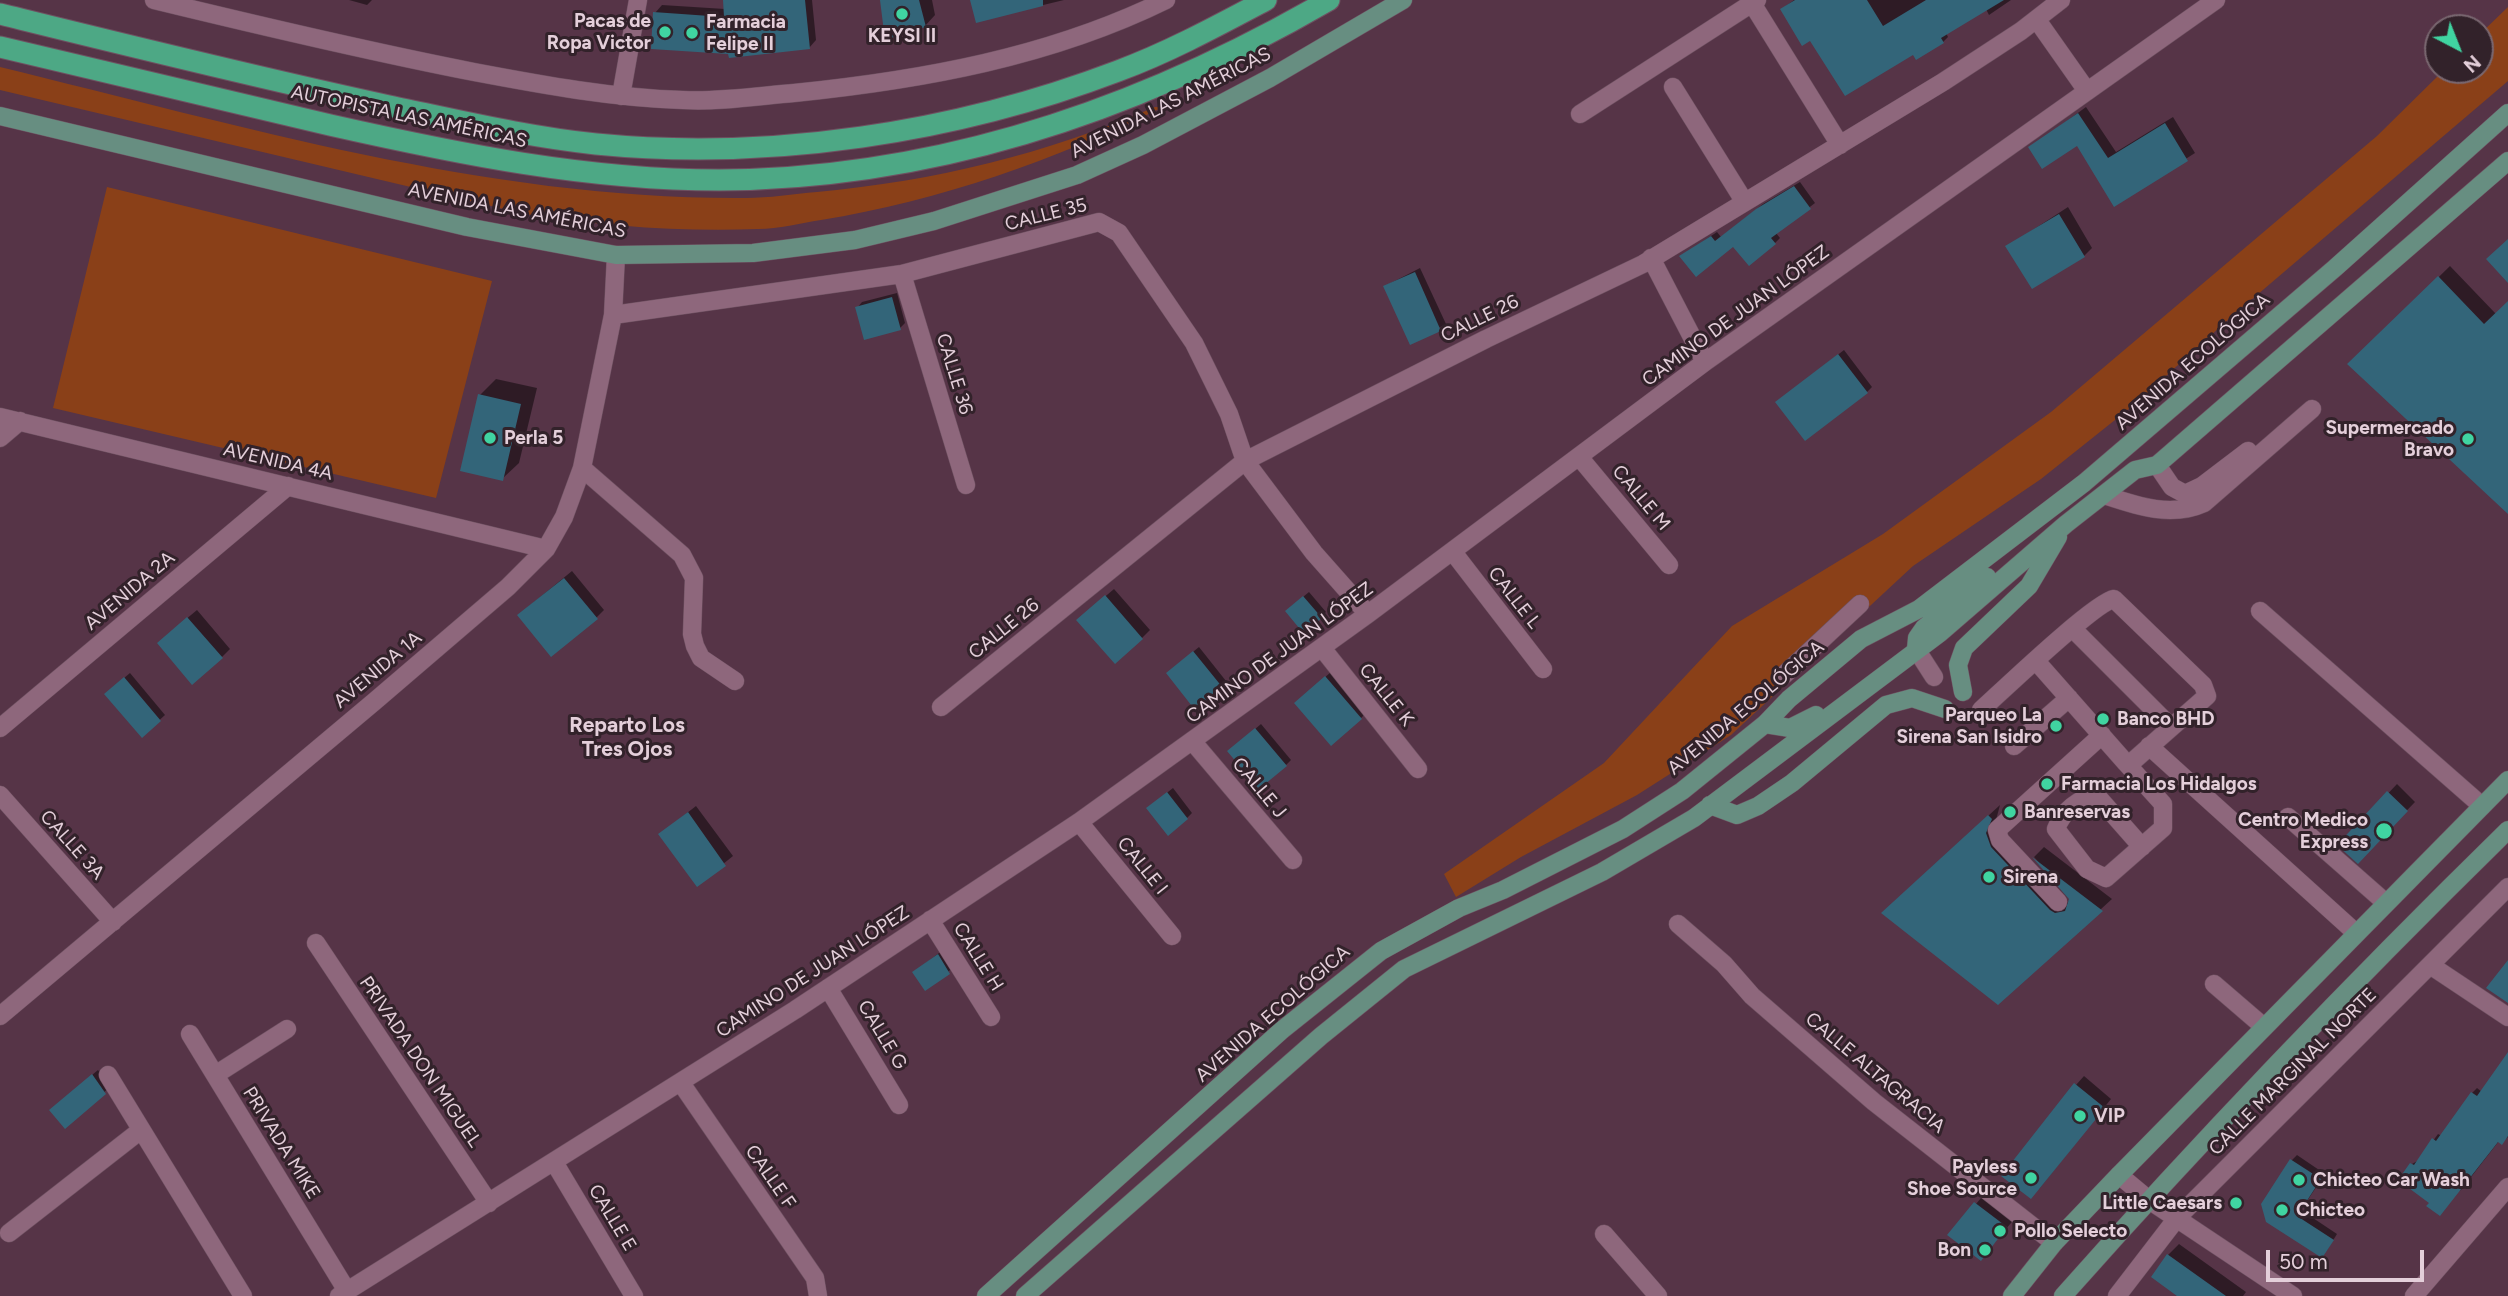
<!DOCTYPE html>
<html>
<head>
<meta charset="utf-8">
<style>
	body { margin:0 }
	#map { position:relative; width:2508px; height:1296px; overflow:hidden; background:#563447; font-family:Figtree,sans-serif }
	canvas { display:block }
	.north { position:absolute; left:2424px; top:14px; width:70px; height:70px; box-sizing:border-box; background:#32222a; border:2px solid #796770; border-radius:50%; rotate:138deg; font-size:19px; font-weight:700; line-height:28px; text-align:center; color:#e4cfda }
	.north::after { content:''; display:block; margin:auto; width:24px; height:32px; background:#40d4a1; clip-path:polygon(50% 0,100% 100%,50% 72%,0 100%) }
	.scale { position:absolute; left:2266px; top:1250px; width:158px; height:32px; box-sizing:border-box; border:4px solid #e4cfda; border-top:0; padding-left:9px; font-size:21px; line-height:24px; white-space:nowrap; color:#e4cfda; -webkit-text-stroke:5px #32222a; paint-order:stroke }
</style>
</head>
<body>
<div id="map">
<canvas width="2508" height="1296"></canvas>
<div class="north">N</div>
<div class="scale">50 m</div>
</div>
<script>
const ctx = document.querySelector('canvas').getContext('2d');
ctx.lineJoin = 'round';
function fill(path, color) { ctx.fillStyle = color; ctx.fill(path, 'evenodd'); }
function strokePath(path, color, width, dash) { ctx.strokeStyle = color; ctx.lineWidth = width; ctx.lineCap = dash ? 'butt' : 'round'; ctx.setLineDash(dash || []); ctx.stroke(path); }
function label(font, color, halo, rows, align = 'center') {
  ctx.font = font + ' Figtree,sans-serif'; ctx.lineWidth = 6; ctx.setLineDash([]); ctx.textBaseline = 'middle'; ctx.strokeStyle = halo; ctx.fillStyle = color; for (const [text, x, y, turn = 0] of rows) {
    ctx.save(); ctx.translate(x, y); ctx.rotate((+turn || 0) * Math.PI / 180); ctx.textAlign = isNaN(turn) ? turn : align; if (halo) ctx.strokeText(text, 0, 0); ctx.fillText(text, 0, 0); ctx.restore();
  }
}
fill(new Path2D(`
	M2508,7V81L2230,318L2135,404L2041,479L1913,566L1731,735L1637,795L1521,857L1456,897L1444,874L1604,763L1732,626L1883,534L2051,412L2377,136L2444,70H2480V34Z
	M0,67C246,127 491,200 746,198C769,198 793,194 817,192C935,181 1046,154 1155,107H1163C1056,160 939,201 821,220C800,223 779,229 758,229C681,232 601,226 525,214L0,90Z
	M107,187L492,281L436,498L53,408Z`), '#8a4018');
fill(new Path2D(`
	M349,0H372L367,5Z
	M724,0H812L816,40L809,48L730,53L655,13L662,5L725,9Z
	M882,0H932L935,15L925,26Z
	M971,0H1064L977,21Z
	M1794,0H2011L1989,15L1986,9L1946,33L1948,37L1943,42L1914,53L1811,38L1782,9Z
	M2086,107L2116,152L2173,117L2195,153L2115,204L2078,143L2030,148Z
	M1800,182L1815,203L1776,233L1780,238L1775,243L1734,244L1681,256L1717,232L1721,237L1763,204Z
	M2068,207L2092,248L2084,256L2008,246Z
	M2450,266L2496,314L2508,303V512L2350,364Z
	M1420,268L1446,324L1411,343L1385,286Z
	M897,293L905,323L900,328L857,308L862,302Z
	M1844,350L1872,387L1867,392L1783,397Z
	M496,379L537,388L519,463L502,479L480,395Z
	M572,571L604,610L596,618L528,607Z
	M1114,589L1150,630L1142,638L1087,612Z
	M1309,592L1326,612L1304,631L1292,606Z
	M197,610L230,649L222,657L167,635Z
	M1199,647L1226,681L1221,686L1173,668Z
	M1331,672L1366,713L1361,718L1301,698Z
	M130,673L165,715L142,736L111,689Z
	M1261,724L1291,760L1286,765L1235,746Z
	M2397,784L2415,802L2358,861L2339,845Z
	M1173,788L1192,813L1187,818L1154,803Z
	M2000,805L1996,820L2002,836L2061,899L2067,903L2071,898L2034,857L2044,847L2112,899L1998,1003L1894,902Z
	M696,806L733,856L697,885L660,834Z
	M943,950L954,967L926,989L914,972Z
	M2508,1056V1137L2502,1142L2499,1141L2461,1190L2431,1202L2412,1164L2419,1160L2438,1134L2442,1136L2472,1093L2477,1088L2482,1092Z
	M98,1070L110,1087L65,1126L56,1105Z
	M2084,1076L2111,1099L2039,1189L2076,1085Z
	M2297,1155L2325,1174L2301,1210L2337,1234L2327,1250L2268,1221L2292,1160Z
	M1986,1192L2017,1216L1980,1259L1950,1235Z
	M2179,1244L2246,1292L2243,1296H2180L2168,1255Z`), '#0007');
fill(new Path2D(`
	M723,0H805L810,49L729,58L728,54L651,49L653,12L724,17Z
	M880,0H919L926,27L885,40Z
	M970,0H1043V6L976,23Z
	M1795,0H1867L1883,26L1926,0H2004L1941,38L1944,43L1916,60L1913,55L1845,96L1810,41L1802,46L1780,9Z
	M2078,113L2108,158L2165,123L2188,161L2114,207L2077,146L2042,169L2028,147Z
	M1794,186L1811,209L1771,238L1776,244L1749,266L1733,247L1696,277L1679,256L1711,236L1715,241L1756,209Z
	M2059,214L2085,257L2032,289L2005,246Z
	M2508,239V283L2486,259Z
	M1415,272L1441,331L1410,345L1383,286Z
	M2438,276L2484,324L2508,301V514L2347,364Z
	M892,297L901,330L864,340L855,307Z
	M1838,354L1868,393L1805,441L1775,402Z
	M478,394L521,404L503,481L460,471Z
	M564,578L598,619L551,657L517,615Z
	M1105,595L1143,639L1115,664L1076,620Z
	M1303,596L1322,618L1304,634L1285,611Z
	M187,617L223,658L192,685L157,643Z
	M1193,651L1223,688L1195,710L1166,673Z
	M1325,676L1362,719L1331,746L1294,703Z
	M124,677L161,721L142,738L104,694Z
	M1255,728L1287,766L1259,789L1227,751Z
	M2387,791L2408,811L2358,864L2337,845Z
	M1167,792L1188,819L1168,836L1146,808Z
	M688,812L726,866L697,887L658,834Z
	M1988,815L1992,819L1986,833L1991,847L2050,910L2055,913L2065,911L2069,899L2032,857L2103,911L1998,1005L1881,913Z
	M938,954L950,974L925,991L912,972Z
	M2508,960V1003L2486,988Z
	M2508,1052V1136L2502,1145L2498,1142L2440,1216L2426,1206L2429,1203L2398,1180L2410,1163L2414,1165L2432,1138L2436,1141L2471,1092L2477,1096Z
	M92,1074L106,1094L65,1129L49,1110Z
	M2074,1083L2105,1108L2031,1199L2001,1176Z
	M2290,1159L2321,1179L2297,1216L2334,1240L2322,1258L2266,1222L2261,1204Z
	M1974,1202L2007,1227L1981,1261L1947,1235Z
	M2167,1254L2226,1296H2177L2151,1277Z`), '#336579');
const minor = new Path2D(`
	M154,0C261,26 367,51 474,72C543,85 613,98 683,100C720,102 758,96 794,93C922,80 1050,57 1166,0
	M1750,0L1840,145
	M2037,20L2087,91
	M1673,87L1744,201
	M621,96L638,0
	M1580,114L1757,0
	M1651,258L1705,362
	M902,274L966,485
	M613,315L902,274L1099,222L1119,233L1194,343L1229,414L1245,461L1314,553L1368,614
	M0,417L546,549
	M0,438L20,421
	M1580,458L1669,565
	M2157,465L2172,487L2185,494L2202,486L2248,451
	M582,468L682,555L694,578L692,634L695,646L701,658L735,681
	M2104,495C2137,506 2171,518 2204,503L2312,409
	M1453,552L1543,669
	M2260,611L2482,806
	M2073,629L2171,727
	M1322,648L1418,769
	M1916,649L1934,677
	M1784,675L1860,604
	M941,707L1245,461L1486,339L1643,264L1943,82L2021,31L2061,0
	M1981,710C2002,691 2095,602 2114,599L2203,685L2207,696L2132,762L2126,763L2036,661
	M0,728L288,486
	M1193,742L1293,860
	M2014,746L2069,698
	M2149,746L2356,933
	M2126,763L2163,804V828L2106,878L2087,869L2056,829C2062,812 2079,797 2097,796L2142,847
	M0,795L113,922
	M2288,817L2386,903
	M1079,822L1172,936
	M2058,902L2000,840L1997,830L2102,735
	M930,920L991,1017
	M1678,924L1724,964L1752,996L1874,1102L2054,1243
	M316,943L489,1203
	M2430,965L2508,1017
	M2214,984L2264,1027
	M828,988L899,1105
	M0,1016L375,701L508,587L546,549L564,517L582,468L613,315L616,255
	M190,1034L347,1291
	M108,1075L243,1296
	M215,1075L287,1029
	M681,1083L815,1278L818,1296
	M554,1162L634,1296
	M2119,1175L2149,1200L2293,1296
	M9,1233L141,1130
	M1604,1234L1658,1296
	M339,1296L795,1010L1079,822L1368,614L1705,362L2216,0
	M2117,1296L2177,1218L2508,887
	M2414,1296L2508,1187`);
const major = new Path2D(`
	M0,116L467,227L616,255L753,253L855,240L934,221L1077,175L1143,145L1270,78L1403,0
	M1916,649L1917,638L1924,628L1987,577
	M1963,692L1958,665L1964,648L2029,586L2058,537
	M1765,724L1790,728L1816,715
	M1710,805L1737,815L1758,806L1792,783L1886,705L1912,698L1945,709
	M986,1296L1282,1030L1381,951L1459,908L1503,890L1623,829L1682,791L1765,724L1789,699L1861,639L1919,609L2084,483L2335,268L2508,113
	M1025,1296L1321,1036L1404,969L1602,872L1694,818L1940,633L2066,524L2135,470L2157,465L2508,161
	M2012,1296L2054,1243L2119,1175L2508,780
	M2063,1296C2206,1135 2355,980 2508,830`);
const highway = new Path2D(`
	M0,14C130,46 259,78 389,106C457,120 527,137 596,144C770,161 955,133 1118,71C1169,52 1217,26 1266,0
	M0,47C110,74 220,100 330,125C459,154 587,180 719,180C937,179 1143,108 1329,0`);
strokePath(minor, '#6e5161', 19);
strokePath(major, '#6e5161', 19);
strokePath(highway, '#6e5161', 23);
strokePath(minor, '#8e677c', 18);
strokePath(major, '#678e81', 18);
strokePath(highway, '#4da885', 21);
for (const [x, y, r, color] of [
	[902,14,7,"#40d4a1"],
	[665,32,7,"#40d4a1"],
	[692,33,7,"#40d4a1"],
	[490,438,7,"#40d4a1"],
	[2468,439,7,"#40d4a1"],
	[2103,719,7,"#40d4a1"],
	[2056,726,7,"#40d4a1"],
	[2047,784,7,"#40d4a1"],
	[2010,812,7,"#40d4a1"],
	[2384,831,9,"#40d4a1"],
	[1989,877,7,"#40d4a1"],
	[2080,1116,7,"#40d4a1"],
	[2031,1178,7,"#40d4a1"],
	[2299,1180,7,"#40d4a1"],
	[2236,1203,7,"#40d4a1"],
	[2282,1210,7,"#40d4a1"],
	[2000,1231,7,"#40d4a1"],
	[1985,1250,7,"#40d4a1"]
]) { const dot = new Path2D(); dot.arc(x, y, r, 0, 2 * Math.PI); ctx.fillStyle = color; ctx.fill(dot); strokePath(dot, '#32222a', 2.5); }
label('bold 19px', '#e4cfda', '#32222a', [
	["Pacas de",651,21,"right"],
	["Ropa Victor",651,43,"right"],
	["Farmacia",706,22],
	["Felipe II",706,44],
	["KEYSI II",902,36,"center"],
	["Supermercado",2454,428,"right"],
	["Bravo",2454,450,"right"],
	["Perla 5",504,438],
	["Parqueo La",2042,715,"right"],
	["Sirena San Isidro",2042,737,"right"],
	["Banco BHD",2117,719],
	["Farmacia Los Hidalgos",2061,784],
	["Banreservas",2024,812],
	["Centro Medico",2368,820,"right"],
	["Express",2368,842,"right"],
	["Sirena",2003,877],
	["VIP",2094,1116],
	["Payless",2017,1167,"right"],
	["Shoe Source",2017,1189,"right"],
	["Chicteo Car Wash",2313,1180],
	["Little Caesars",2222,1203,"right"],
	["Chicteo",2296,1210],
	["Pollo Selecto",2014,1231],
	["Bon",1971,1250,"right"]
], 'left');
label('19px', '#e4cfda', '#32222a', [
	["AVENIDA LAS AMÉRICAS",1171,103,-27],
	["AUTOPISTA LAS AMÉRICAS",409,117,12],
	["AVENIDA LAS AMÉRICAS",517,211,11],
	["CALLE 35",1046,215,-14],
	["CAMINO DE JUAN LÓPEZ",1736,316,-36],
	["CALLE 26",1480,319,-26],
	["AVENIDA ECOLÓGICA",2193,362,-41],
	["CALLE 36",954,374,73],
	["AVENIDA 4A",278,462,13],
	["CALLE M",1641,498,50],
	["AVENIDA 2A",130,591,-40],
	["CALLE L",1514,598,52],
	["CALLE 26",1004,629,-39],
	["CAMINO DE JUAN LÓPEZ",1280,653,-36],
	["AVENIDA 1A",378,670,-40],
	["CALLE K",1386,695,51],
	["AVENIDA ECOLÓGICA",1746,708,-40],
	["CALLE J",1259,788,50],
	["CALLE 3A",72,845,48],
	["CALLE I",1142,866,51],
	["CALLE H",978,957,58],
	["CAMINO DE JUAN LÓPEZ",813,972,-33],
	["AVENIDA ECOLÓGICA",1273,1014,-41],
	["CALLE G",882,1035,59],
	["PRIVADA DON MIGUEL",420,1062,56],
	["CALLE MARGINAL NORTE",2293,1072,-45],
	["CALLE ALTAGRACIA",1875,1073,40],
	["PRIVADA MIKE",281,1143,58],
	["CALLE F",770,1177,55],
	["CALLE E",612,1218,59]
]);
label('bold 21px', '#e4cfda', '#32222a', [
	["Reparto Los",627,726],
	["Tres Ojos",627,750]
]);
</script>
</body>
</html>
